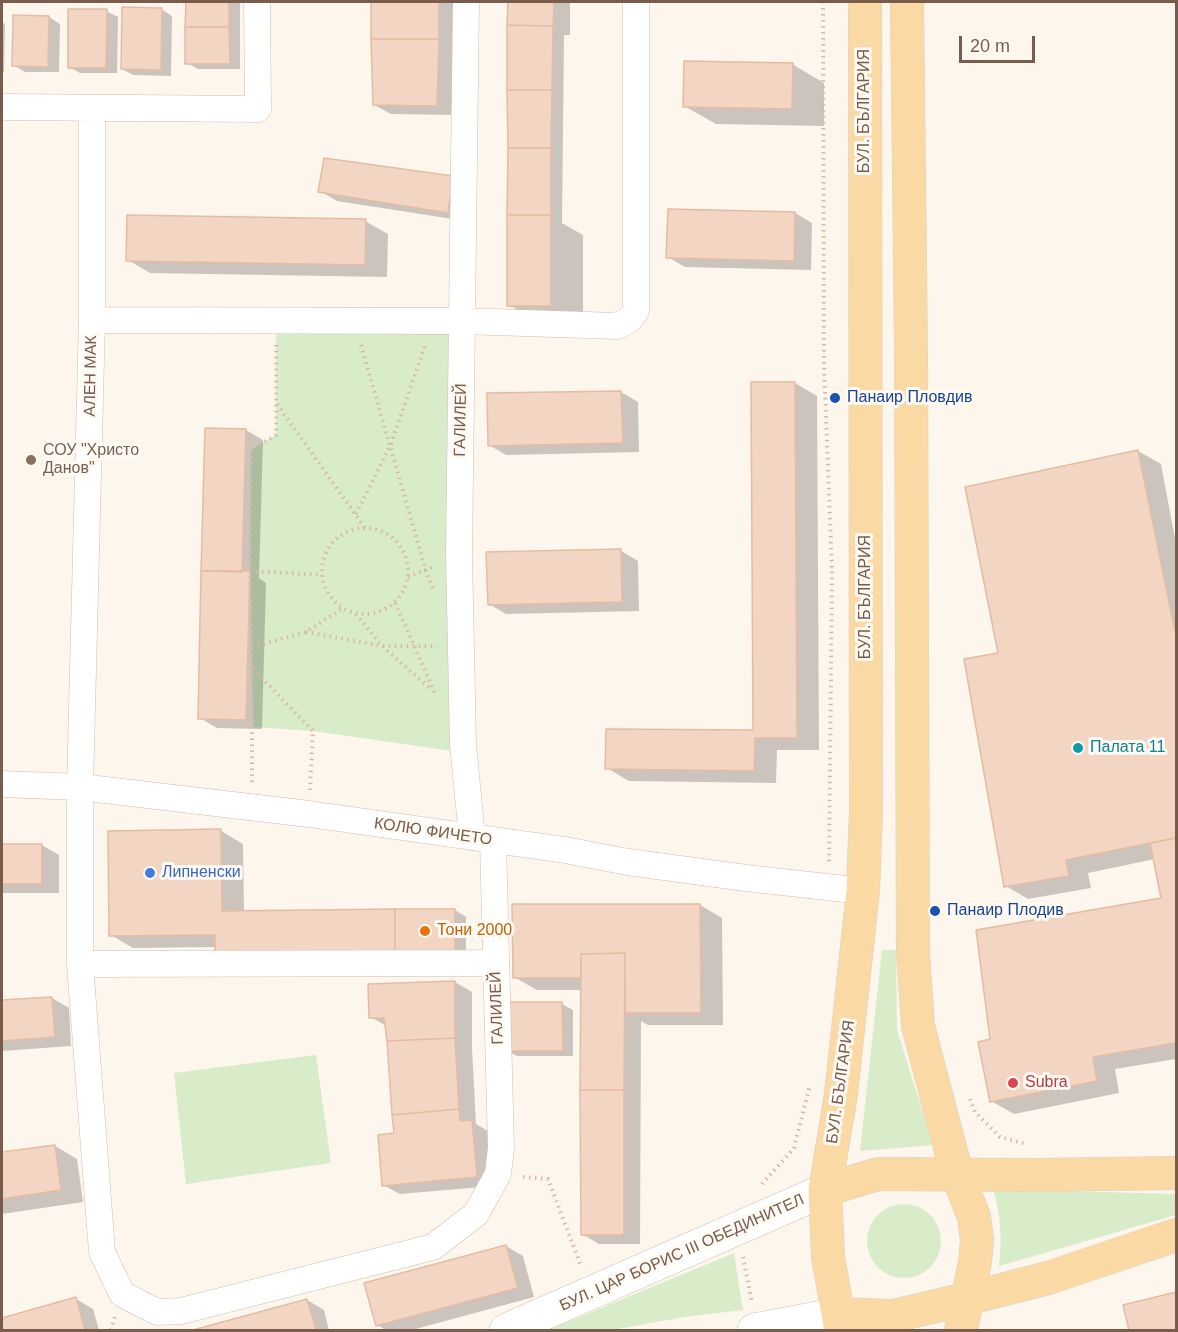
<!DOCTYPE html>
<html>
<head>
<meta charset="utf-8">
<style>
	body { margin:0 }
	#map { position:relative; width:1178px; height:1332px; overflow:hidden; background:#fdf6ec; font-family:Arial,sans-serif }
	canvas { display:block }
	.frame { position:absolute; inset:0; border:3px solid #7a5c4d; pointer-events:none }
	.scale { position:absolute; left:959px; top:36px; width:76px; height:27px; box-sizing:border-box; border:3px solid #7a5c4d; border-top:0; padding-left:8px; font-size:18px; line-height:21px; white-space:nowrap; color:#7a5c4d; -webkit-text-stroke:4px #fffaf3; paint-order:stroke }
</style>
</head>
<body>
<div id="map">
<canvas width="1178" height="1332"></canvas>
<div class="frame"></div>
<div class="scale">20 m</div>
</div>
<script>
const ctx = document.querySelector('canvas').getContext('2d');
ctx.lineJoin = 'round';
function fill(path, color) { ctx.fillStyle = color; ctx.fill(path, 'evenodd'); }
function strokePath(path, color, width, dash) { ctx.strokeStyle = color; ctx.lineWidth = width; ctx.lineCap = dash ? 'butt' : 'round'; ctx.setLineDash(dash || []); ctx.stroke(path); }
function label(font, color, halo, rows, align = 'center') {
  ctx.font = font + ' Arial,sans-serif'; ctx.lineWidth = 6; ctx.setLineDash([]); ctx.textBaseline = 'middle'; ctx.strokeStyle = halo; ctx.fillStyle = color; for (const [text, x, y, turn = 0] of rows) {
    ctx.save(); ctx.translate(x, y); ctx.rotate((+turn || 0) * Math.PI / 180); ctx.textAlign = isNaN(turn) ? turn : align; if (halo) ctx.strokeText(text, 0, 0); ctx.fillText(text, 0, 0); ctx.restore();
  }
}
fill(new Path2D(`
	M276,332L450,333L452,751L313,731L253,727L250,571L251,450L276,435Z
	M882,950H896L897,1030L933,1145L860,1151Z
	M316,1055L331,1163L186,1184L174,1073Z
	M993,1189L1176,1194V1215L999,1266C1002,1239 1001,1215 993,1189Z
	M867 1241a37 37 0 1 1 74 0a37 37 0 1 1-74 0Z
	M734,1253L743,1310L684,1317L613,1330H548Z`), '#d8ecc9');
fill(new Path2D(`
	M187,2H240V69H198L187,63Z
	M312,2H456L453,115L391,114L374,105L373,3Z
	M509,2H570V35H564L562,223L583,235V323H540L509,305Z
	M161,9L172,16L171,76L133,75L122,69Z
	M106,11L118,17L117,73H80L69,67Z
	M49,17L60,24L59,72H25L13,65Z
	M2,22L5,24L4,72H2Z
	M792,64L824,83V126L716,124L684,106Z
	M452,177L465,221L337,201L320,191Z
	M669,210L795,213L812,223L811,270L685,267L668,257Z
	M365,221L388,234L387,277L150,273L128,260Z
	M752,383H795L817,396L819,750H777L776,783L629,781L607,768L754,732Z
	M621,392L638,402L639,452L506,455L489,445Z
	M246,430L263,440L259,578L266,583L262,729L217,728L200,718Z
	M1138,451L1161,464L1176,544V1059L1115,1069L1119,1093L1014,1114L991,1101V1040L1163,900L1155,859L1088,873L1091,888L1028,899L1006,886L999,654Z
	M621,551L638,561L639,611L506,614L489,604Z
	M221,831L243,844L244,912L455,910L466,917V959L217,947L133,948L111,935L110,832Z
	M42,845L59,855V893H2V846Z
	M700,905L722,918L723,1025H648L641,1021L640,1244H599L582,1234V990H537L514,977Z
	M455,982L472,992V1048L476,1124L488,1131L493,1186L400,1194L383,1185L395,1135L386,1026L371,1017Z
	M52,998L69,1008L71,1046L2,1051V1002Z
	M562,1004L573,1010V1056H517L505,1050Z
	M55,1146L77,1159L83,1202L2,1214V1154Z
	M506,1246L523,1256L534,1297L412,1330H386L377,1325Z
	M1176,1294V1330H1130L1124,1306Z
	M76,1299L93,1309L99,1330H2V1319Z
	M307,1300L324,1310L329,1330H199Z`), '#0003');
const building = new Path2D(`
	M186,2H229V27H185Z
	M371,2H439V39H371Z
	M508,2H554L553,26L507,25Z
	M122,7L162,8L161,70L121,69Z
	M68,9H107L106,68H68Z
	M13,15L49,16L48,67L12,66Z
	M507,25L553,26L552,90H507Z
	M185,27H229L230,64H185Z
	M371,39H439L437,106L373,105Z
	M684,61L793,63L792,109L683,107Z
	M507,90H552L551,148H508Z
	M508,148H551V215H507Z
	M324,158L453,176L448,213L318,192Z
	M668,209L795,212L794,261L666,258Z
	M127,215L366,219L365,265L126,261Z
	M507,215H551V306H507Z
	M751,382H795L797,738H755L754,771L605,769L606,729L753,730Z
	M621,391L623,443L488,446L487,393Z
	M205,428L246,429L242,572L201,571Z
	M1138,450L1175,631L1176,630V838L1066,860L1069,876L1004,887L964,659L998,653L965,487Z
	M621,549L622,602L488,605L486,552Z
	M201,571H250L246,720L198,719Z
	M221,829L222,911L395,909V954L215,956V935L109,936L108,831Z
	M1176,838V1043L1093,1057L1097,1081L990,1102L978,1042L990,1039L976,930L1161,898L1150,843Z
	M2,844H42V884H2Z
	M512,904H700L701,1013H625V953L581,954V978H513Z
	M395,909H455V953L395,954Z
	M625,953L624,1090H580L581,954Z
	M455,981V1038L387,1041L384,1018H369L368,984Z
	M52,997L55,1037L2,1041V1000Z
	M503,1002H562L563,1051H504Z
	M455,1038L459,1109L392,1115L387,1041Z
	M580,1090H624V1235H581Z
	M459,1109L460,1121L472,1120L477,1177L382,1186L378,1135L394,1133L392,1115Z
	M55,1145L61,1190L2,1199V1152Z
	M506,1245L518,1288L376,1326L364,1283Z
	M1176,1292V1330H1129L1123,1305Z
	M76,1297L85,1330H2V1318Z
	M307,1299L316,1330H193Z`);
fill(building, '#f3d5c3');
strokePath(building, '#e6bba3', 1.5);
const street = new Path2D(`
	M466,2L459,554L463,744L472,837
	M2,107L258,109L257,2
	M92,109V320L80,787V964L102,1252L122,1294L157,1312L181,1311L433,1247L476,1214L498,1174L501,1148L493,841
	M92,320L462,321L617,326L629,320L636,311V2
	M2,784L80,787L309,814L565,850L628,862L746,878L863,891
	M80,964L496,963`);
const secondary = new Path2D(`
	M506,1330L825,1190
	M754,1330L839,1314`);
const primary = new Path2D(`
	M907,2L911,352L913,954L918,1026L957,1174L974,1217L977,1240L975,1262L961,1330
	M825,1190L878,1174L1035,1175L1176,1173
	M839,1314L893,1316L966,1299L1048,1278L1176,1235
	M841,1330L828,1257L825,1190L841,1094L863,891L866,811L865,2`);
strokePath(street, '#d1beb0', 27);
strokePath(secondary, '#d6c0b0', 34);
strokePath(primary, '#dad1cd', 34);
strokePath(new Path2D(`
	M823,2L824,364L832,570L829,863
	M361,345L426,571L433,588
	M277,404L365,528
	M356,514L391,444L425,346
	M322 571a43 43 0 1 1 86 0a43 43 0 1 1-86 0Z
	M250,571L322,575
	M408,577L435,566
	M395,603L435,693
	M356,614L382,646L432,690
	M306,632L382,646H437
	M252,647L306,632L343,608
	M253,669L313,731L310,790
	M252,782V647L250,571L251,450L276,435V345
	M970,1099L975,1112L1000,1137L1026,1144
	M523,1177L548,1179L581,1266
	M762,1184L794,1148L810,1085
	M743,1257L752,1303
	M111,1330L115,1317`), '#d9b8a5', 4, [1.5, 4.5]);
strokePath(street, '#fff', 26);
strokePath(secondary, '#fff', 33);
strokePath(primary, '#fbd9a5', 33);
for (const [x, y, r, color] of [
	[835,398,6,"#1a4fb4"],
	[31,460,6,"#8d6e63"],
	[1078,748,6,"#0f9aa8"],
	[150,873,6,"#3f7fe0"],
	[935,911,6,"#1a4fb4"],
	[425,931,6,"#e8710a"],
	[1013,1083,6,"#e0444e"]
]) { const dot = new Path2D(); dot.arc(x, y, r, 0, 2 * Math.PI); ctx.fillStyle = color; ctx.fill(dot); strokePath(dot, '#fffaf3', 2); }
label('16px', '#7a5c4d', '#fffaf3', [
	["БУЛ. БЪЛГАРИЯ",865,111,-90],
	["АЛЕН МАК",91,376,-89],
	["ГАЛИЛЕЙ",461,420,-89],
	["БУЛ. БЪЛГАРИЯ",866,597,-90],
	["КОЛЮ ФИЧЕТО",433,832,8],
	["ГАЛИЛЕЙ",497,1008,-92],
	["БУЛ. БЪЛГАРИЯ",841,1082,-82],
	["БУЛ. ЦАР БОРИС III ОБЕДИНИТЕЛ",682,1253,-24]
]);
label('16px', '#164399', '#fffaf3', [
	["Панаир Пловдив",847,398],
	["Панаир Плодив",947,911]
], 'left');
label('16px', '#785e54', '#fffaf3', [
	["СОУ \"Христо",43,451],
	["Данов\"",43,469]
], 'left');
label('16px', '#0d838f', '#fffaf3', [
	["Палата 11",1090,748]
], 'left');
label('16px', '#366cbe', '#fffaf3', [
	["Липненски",162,873]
], 'left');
label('16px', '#c56008', '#fffaf3', [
	["Тони 2000",437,931]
], 'left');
label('16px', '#be3a42', '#fffaf3', [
	["Subra",1025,1083]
], 'left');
</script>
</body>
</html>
